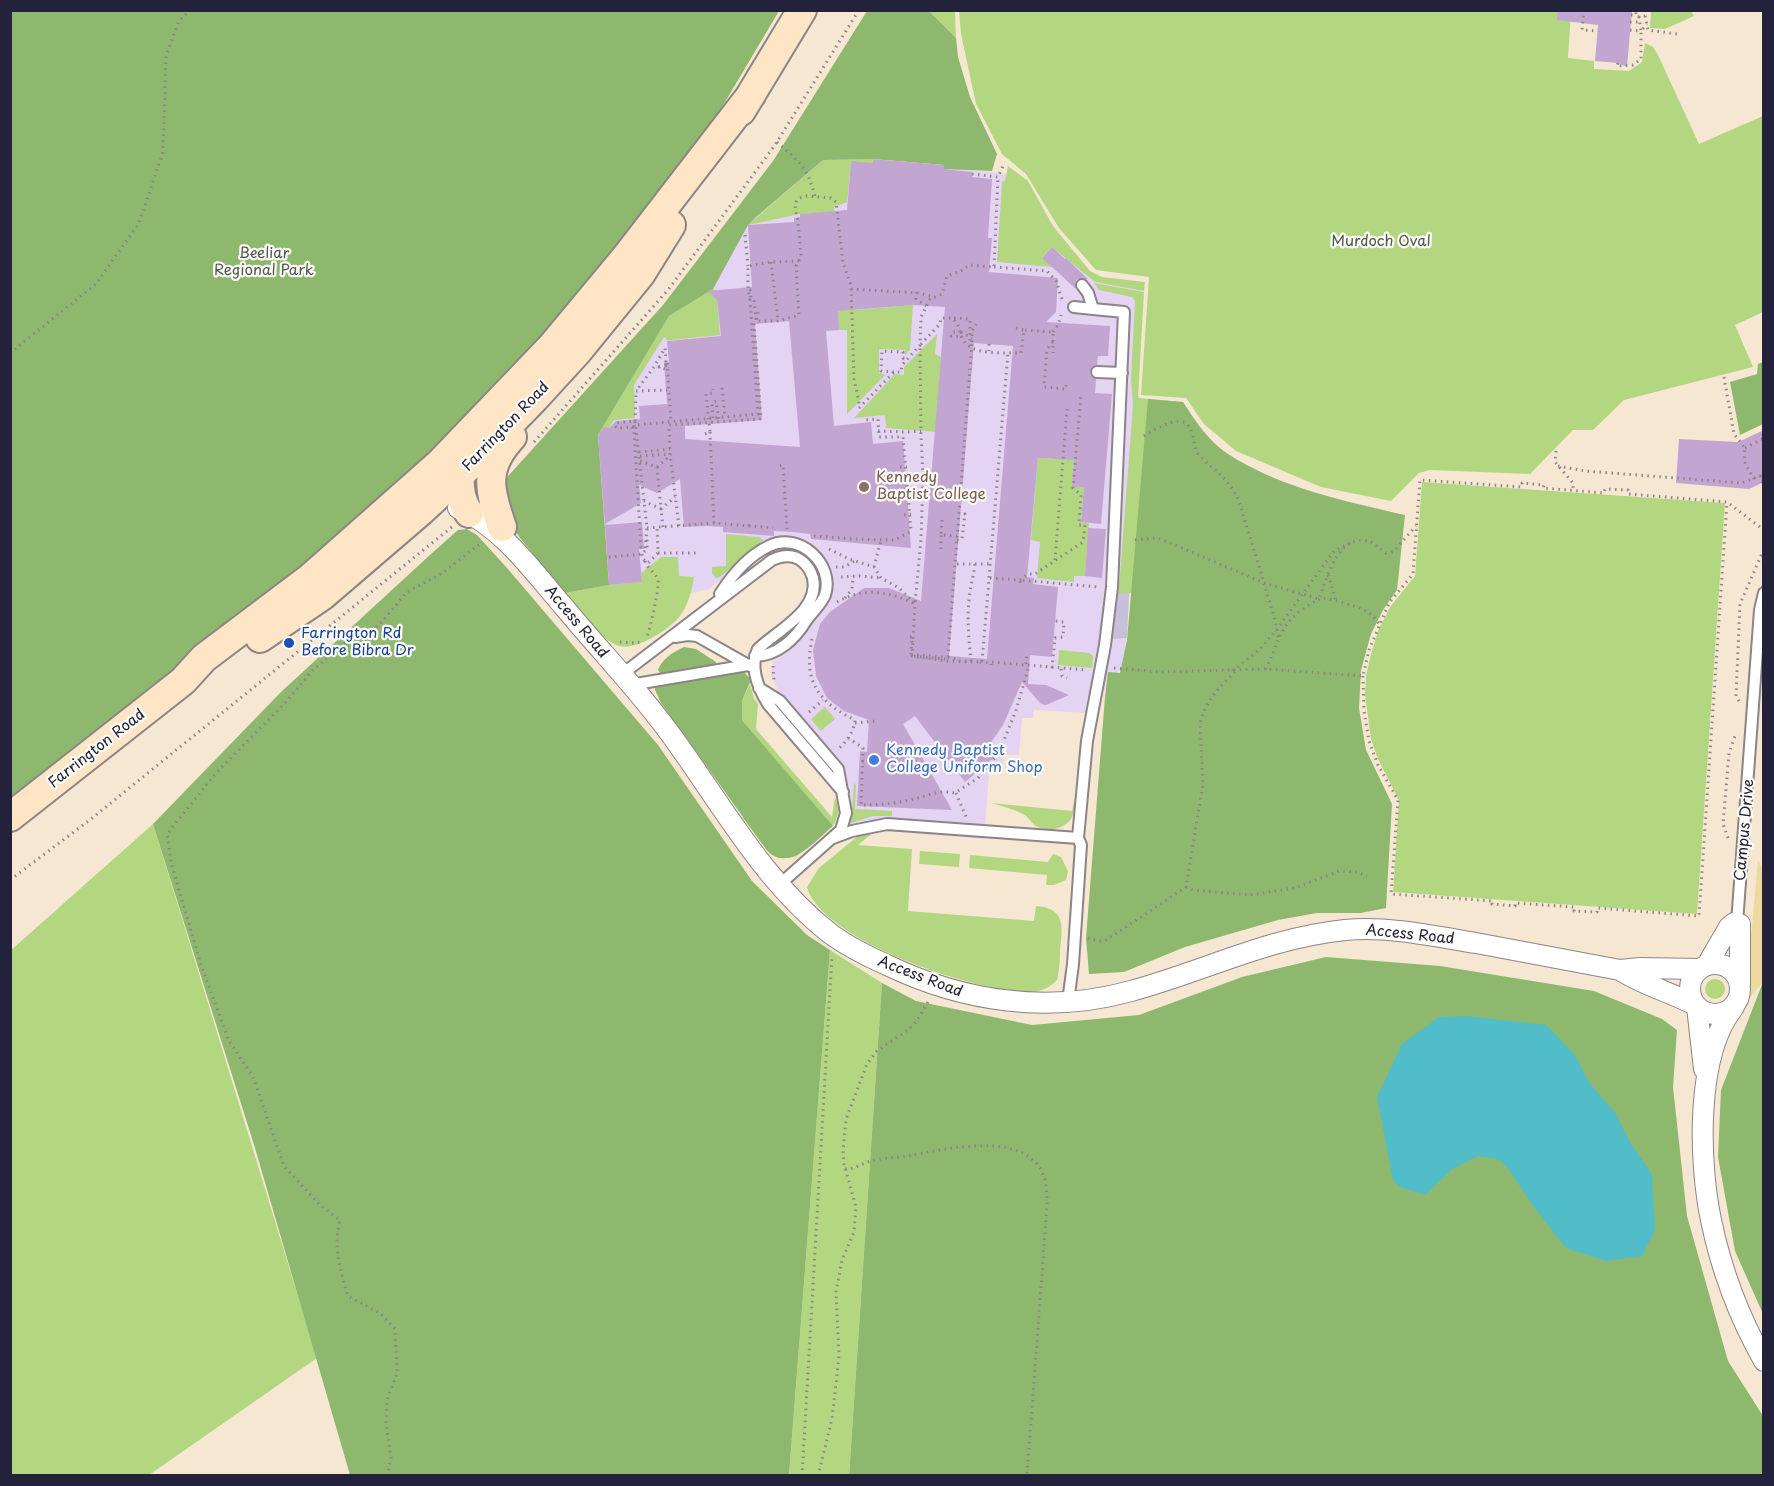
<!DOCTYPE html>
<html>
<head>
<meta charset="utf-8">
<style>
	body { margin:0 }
	#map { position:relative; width:1774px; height:1486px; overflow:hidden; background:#f6e7d2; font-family:"Playpen Sans",sans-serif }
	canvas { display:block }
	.frame { position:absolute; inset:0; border:12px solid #22223b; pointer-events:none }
</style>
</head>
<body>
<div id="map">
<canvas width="1774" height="1486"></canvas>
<div class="frame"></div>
</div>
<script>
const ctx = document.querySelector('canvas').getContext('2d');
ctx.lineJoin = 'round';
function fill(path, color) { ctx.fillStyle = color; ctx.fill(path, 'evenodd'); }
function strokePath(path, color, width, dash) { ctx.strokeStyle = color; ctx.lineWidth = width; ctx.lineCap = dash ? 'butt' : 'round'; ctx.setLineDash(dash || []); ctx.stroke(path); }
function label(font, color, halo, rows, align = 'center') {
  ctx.font = font + ' "Playpen Sans",sans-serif'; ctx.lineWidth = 4.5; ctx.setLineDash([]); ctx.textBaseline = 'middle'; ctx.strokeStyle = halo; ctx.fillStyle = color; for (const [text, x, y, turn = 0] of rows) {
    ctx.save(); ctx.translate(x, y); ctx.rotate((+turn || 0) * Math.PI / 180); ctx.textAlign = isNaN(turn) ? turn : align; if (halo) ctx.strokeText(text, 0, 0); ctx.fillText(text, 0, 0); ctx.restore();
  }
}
fill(new Path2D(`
	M812,154L1008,174L1095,282L1141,290L1138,395L1145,403L1124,664L1087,713L1034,710L1033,718H1022L1019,755H1004L1002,773H989L984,839L849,828L838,795L776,716L777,688L771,675L773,662L777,657L807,628L830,592L809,546L767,544L709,589L691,593L596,600L585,435L658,319Z`), '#e4d3f2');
fill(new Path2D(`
	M1117,593H1129L1127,638L1113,639Z`), '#c6c0da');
fill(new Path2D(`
	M929,11H955L956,38Z
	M959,11H1571L1568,58L1594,61V69L1629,71L1642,62L1645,43L1653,47L1658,55L1699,144L1763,116V312L1735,325L1753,367L1624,400L1593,430H1573L1530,474L1430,470L1419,473L1391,501L1321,487L1236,451L1204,424L1186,398L1141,395L1149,277L1096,270L1059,228L1026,174L1002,154L976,104L961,34Z
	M1646,11H1691L1694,16L1665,29L1650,28L1651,12Z
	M873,159V163L851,162L847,202L834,207L836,250L861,259L856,310L913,305L910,350L905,355V350L879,349V373L886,374L847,414V330H839L830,212L800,214L748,225L823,160Z
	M1008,166L1028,181L1053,226L1090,271L1102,277L1145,282L1144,291L1095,282L1052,247L1042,257L1052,267L997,262L1002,182L1005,181Z
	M1094,283L1144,292L1138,398L1183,402L1131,593H1117L1119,588L1133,405L1131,378L1135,301L1132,297L1099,290Z
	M713,289L716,290L720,335L672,340H667L664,337L634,385L635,418L614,420L605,434L598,435L669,316Z
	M937,334L935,354L941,357L936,432L886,428L885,415L854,418L895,374L904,375V367Z
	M1080,392L1072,486L1084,487L1081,522L1089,523L1085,576H1074V582L1037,578L1040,542L1031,540L1038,458L1055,459Z
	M1422,482L1725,503L1697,914L1393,892L1399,800L1378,759L1371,739L1365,695L1366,676L1371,654L1378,631L1390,607L1415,576Z
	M726,534L759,537L763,540L720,577L716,578L712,573V567L726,566Z
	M661,557H678L679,576L694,577C692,591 688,605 680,616C669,630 634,653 616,645C598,637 579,608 565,593L609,585L642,582L641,573Z
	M1059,650L1089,653L1093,656L1092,668L1058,665Z
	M750,684L754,698L758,704L756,729L832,817L835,797L839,810L835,823L797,856L789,858H779L770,854L741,816L756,826L826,818L742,720V701Z
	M825,707L835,719L821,731L811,719Z
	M854,783L856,785L855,809L892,811V816H873L851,823Z
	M1075,796C1074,802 1075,809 1073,815C1067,829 1049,833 1036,826C1031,823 1028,816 1023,814C1013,809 1002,806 991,803L1072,811Z
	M153,824L317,1358L149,1475H11L10,951Z
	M865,833H873L858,845L912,849L908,911L1034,921L1036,906C1067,908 1062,928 1060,952C1060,961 1059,971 1057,980C1051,986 1045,990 1037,991C985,997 821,941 807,887L819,868L858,836Z
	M920,851L960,854L959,867L919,864Z
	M1053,854L1061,857L1068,871L1066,880L1054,885H1046L1047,875L969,868L970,855L1048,862Z
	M830,950L882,983L849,1475L789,1476Z
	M1705 989a10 10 0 1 1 20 0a10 10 0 1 1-20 0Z`), '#b3d780');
fill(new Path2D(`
	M11,11H779L709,129L548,340L356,527L205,648L11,797Z
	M867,11H929L956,38L958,57L970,97L997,154L992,171L944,169V165L873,159L823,160L756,217L748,225L713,289L669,316L598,435L609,585L565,593L520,538L509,520L500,485L663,305L773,161Z
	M1763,362V424L1740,435L1730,382L1757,374L1758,364Z
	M1148,399L1183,402C1195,420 1208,441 1228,454C1281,488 1344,501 1405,515L1397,590L1383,610L1371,634L1361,670L1359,708L1366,750L1392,804L1386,908L1361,913H1317L1278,920L1185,947L1124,972L1089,974L1086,938L1105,697L1108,672L1120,673L1127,640Z
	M467,529L477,535L507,568L658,745L752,881L807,935L830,950L789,1475H350L255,1148L153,824L281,692L431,554L458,530Z
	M684,647L696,649L716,662L715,666L660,673L658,670C662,659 673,652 684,647Z
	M739,671L745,673L751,680L742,701V720L833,826C816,840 788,875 766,849L661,703L655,690V685Z
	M1326,957L1440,966L1594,991L1662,1019L1677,1030L1673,1087L1687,1216L1728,1361L1763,1416V1475L849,1476L882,983L916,1001L1032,1025L1139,1015L1242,977Z
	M1763,982V1314L1735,1251L1718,1157L1721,1090Z`), '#8eb86e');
fill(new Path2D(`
	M1758,860L1764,872L1763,982L1745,1003Z`), '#eeda9e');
fill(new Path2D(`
	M1466,1016L1546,1025L1575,1055L1590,1084L1614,1111L1631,1144L1652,1174L1655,1230L1642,1256L1606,1261L1566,1248L1534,1207L1507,1167L1498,1159L1478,1156L1452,1169L1425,1195L1400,1187L1393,1180L1377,1097L1402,1044L1439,1017Z`), '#50bdc9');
fill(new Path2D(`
	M1558,10H1632L1627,67L1618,63L1595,61L1598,25L1557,20Z
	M873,159L944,165V169L972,172V177L992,179L988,238H992L989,272L1058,278L1056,312L1046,322L1110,326L1108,356H1098L1097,365L1093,366L1090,371L1091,376L1096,379L1095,393L1112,394L1101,524L1081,522L1084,487H1072L1074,460L1038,458L1027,577L1034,578L1033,584L1058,587L1052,657L1030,655L1028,684L1046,685L1069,695L1046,705L1041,704L1022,682L1003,725L988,747L997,755L965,782L915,716L903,724L952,810L857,806L860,751L867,752L869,720L844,711L827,698L816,676L813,650L820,624L830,612L864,588H889L921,601L945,307L914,305L838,311L839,330L826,331L834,426L871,422L873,444L903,441L911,548L811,539L810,534L793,532L774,531V536L723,532V527L707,526L684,527L680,479L657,493L639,485L641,503L605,524L598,436L604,427L609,428L616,421L640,419L639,406L667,404L664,362H669L667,341L721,336L717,300L708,291L752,287L748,225L794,222V218L800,217V214L847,210L851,161L873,163ZM789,321L800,447L685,439V426L762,420L755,324ZM974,343L1013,346L987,659L949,656Z
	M1052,247L1065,259L1066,258L1088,279H1077L1075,283L1076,289L1042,258Z
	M1764,430V482L1749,489L1676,483L1679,439L1738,442Z
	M642,522L644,549H639L642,582L609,585L605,525Z
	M1088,528L1106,529L1102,578L1085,576Z`), '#c3a5d2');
const service = new Path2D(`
	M1074,307L1093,309L1088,293L1082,285
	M1097,372L1122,373
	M720,594C732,575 748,556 769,546C799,531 835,564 825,595C821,605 812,612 806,621C795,639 777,656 755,656
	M675,637L688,635L697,636L750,666
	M621,675L772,560C783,555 794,554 803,562C808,566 811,572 813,578C820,610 778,630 758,649C749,668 758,688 768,704L843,792
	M630,685L754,664
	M759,688L780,701L838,769L846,813L841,830L779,885
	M833,838L852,831L887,824L1078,838L1081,845L1073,964L1068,1002
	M1078,838L1087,741L1105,645L1112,587L1124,312L1093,309
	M1737,923L1760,610L1764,593`);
const minor = new Path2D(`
	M458,508C503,528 532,570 564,607C602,653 645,697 679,746C726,812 767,885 832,935C849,947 869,957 887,965C964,1002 1049,1014 1131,991C1205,971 1267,938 1345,930C1388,926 1434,936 1476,943C1524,952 1572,961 1620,970L1640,968L1700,969
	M1690 989a25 25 0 1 1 50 0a25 25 0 1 1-50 0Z
	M1707,965L1729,927L1734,923L1740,924V984
	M1620,970C1643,985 1670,992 1695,1005
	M1697,1007L1704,1069
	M1734,1007C1695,1054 1699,1163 1711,1220C1721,1269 1739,1317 1764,1361`);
const secondary = new Path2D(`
	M741,111L802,10
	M461,463C459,481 458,497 469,513
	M502,527C489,490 483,468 512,437
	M260,638L322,596L421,511L461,474L535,398L578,351L640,275L671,225
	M10,817L183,681L204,658L310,578L440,463L552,346L626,257L751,95`);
strokePath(service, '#8c8486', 14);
strokePath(minor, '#8c8486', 22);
strokePath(secondary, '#8c8486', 32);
strokePath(new Path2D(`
	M1584,10L1582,30L1598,31
	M1644,10L1648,30L1677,34
	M1631,15H1636V10
	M1639,17L1640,10
	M1630,22H1639
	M1630,30L1641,31L1639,17L1645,16
	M1618,63L1617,66L1633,65L1641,59V31L1647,24
	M777,142C799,162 807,166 815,196
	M972,174L998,177L1004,164
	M745,235L748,266
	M771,262L778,321
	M994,267L1047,271L1056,281L1062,299
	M748,288V266L771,262L799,261
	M851,289L919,293L935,297
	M917,292L916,299L927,306
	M750,300L748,290H750L751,298
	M758,312L756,321H778L799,315L796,266L801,257L798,220L795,209L796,202L799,198L807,196L831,198L836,202L843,263L851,285L854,379L860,408
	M954,318L970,319V346
	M1016,328L1024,330
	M961,332H953L951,336L962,337
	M1053,332L1058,325L1061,315
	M972,342V331L976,324
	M1053,342L1047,349L1044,387L1066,389V385
	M989,344V351
	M10,353L96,284L139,223L163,152L166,55L179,21L190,10
	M666,362L665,348L654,367L636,391L667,390
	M667,363L671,422
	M666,365L659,367L666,369
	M894,372L881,371L882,351L903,352V358L907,359
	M1724,377L1734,434L1745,448L1744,461L1754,479
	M722,388L725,417
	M859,408L894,372H901L902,365L920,345L921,317L930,299L942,294L947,276L961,271L969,265L994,267L998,177
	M713,418L712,403L716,401L719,422
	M635,421L636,391
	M632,427L634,431L641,547L645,549L647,528L635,421L617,423L615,426L617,428L634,427
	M878,431L907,432L921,431
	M710,432L714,523
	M705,434L710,432L706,394L713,393V389
	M1144,436C1156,429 1186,409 1192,433C1195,441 1193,448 1199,455C1216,473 1228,477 1239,501L1274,616L1279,640
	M534,442L668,290L775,145L859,10
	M1745,448L1764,438
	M1556,451L1555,462L1573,483V489
	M639,452L670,449
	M640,456L670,454
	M640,461L657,467L661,509L644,501
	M780,466L783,465L787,530
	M1558,466L1585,471L1742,483L1760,476L1764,487
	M657,467L671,455
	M900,467H907
	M904,515L911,514
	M942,520L941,535L957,536
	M679,526L670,454L669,425L761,419L754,323L756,321L754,300
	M749,526L750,520
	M663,527L661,509L675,497
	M647,528L714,523L773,528
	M814,536L854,539L895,540L911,531L903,437H879L878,419L865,420
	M957,540L962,539L965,514H959
	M1135,540L1156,538L1161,539L1264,583L1319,599C1327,578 1338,531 1371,542C1376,544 1380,549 1386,553L1393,552L1416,526
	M829,549L849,559L874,567L881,578L899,588L915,604L912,656L946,661L982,662L1008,352
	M658,553H696
	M642,554L643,559L648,563L658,553L657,527
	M609,557L642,554L647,549V539L645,538
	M1055,560L1067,409
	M645,561C648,570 656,573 658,580C660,585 650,630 647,636
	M957,564H990
	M836,567H844L855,561
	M874,567L881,540
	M1328,575L1336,600
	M841,577L860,576L881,578
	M990,578L1020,580L1028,574H1035L1083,542L1085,525H1079L1081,495L1073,488L1081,395
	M1020,583V580L1098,587
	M845,598L852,589L853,576
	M837,602C863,587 889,591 915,604L921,539L923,478L921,435L920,345L940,324L941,318H952C961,326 958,329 962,338C971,357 1005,352 1021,353L1024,330L1053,332V353
	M812,639C803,681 818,702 855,720C854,731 847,742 838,749
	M620,642L635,643L640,642
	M917,655L946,657
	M971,661C969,641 967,621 969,600C970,587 974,576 975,563
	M980,662L991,663V665
	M992,662L1087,670
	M1026,664L1027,655
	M773,666L774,680
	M1052,668L1055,638L1063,637L1064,622L1055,621
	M1114,668L1161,672L1265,669L1363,676L1369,650L1389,603L1413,574L1420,480L1522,487V483L1544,485L1543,488L1604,493L1605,489L1628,490V494L1727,502L1764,530
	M1061,669L1062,676L1067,678
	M1265,669C1274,655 1276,640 1285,627C1290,618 1312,600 1321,599C1328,598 1338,601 1344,603C1359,607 1371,611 1379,624
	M1233,671L1260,649L1277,629L1334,551L1350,543
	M1235,672C1220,686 1205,702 1200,723L1203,784L1186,887L1193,890L1250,895L1295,888L1339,871L1357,872L1367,876
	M1363,676L1364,711L1369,741L1378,765L1398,800L1391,894L1493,901L1492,904L1515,906V903L1575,907L1574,911L1597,912V908L1699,916L1727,502
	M1739,701L1736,696L1740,604L1764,549
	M809,712L823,700
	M855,723L876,721
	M848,738L863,748L861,805C877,805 893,804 909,800C925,797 939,789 955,793L978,778L999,753L1016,710L1029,666
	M862,761L873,762
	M956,793L966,817
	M1728,838L1723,824L1729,753L1735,736
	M10,880L91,819L453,526
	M1088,938L1098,941H1105L1186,887
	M845,1169C855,1170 861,1163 871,1161C882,1158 895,1158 907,1156C942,1150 1009,1133 1036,1163C1047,1175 1047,1191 1047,1206L1027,1476
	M387,1476L391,1458L386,1423L387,1400L397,1373L395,1329L380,1313L348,1296C340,1270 333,1246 340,1220L319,1204L284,1166L253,1077L229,1041L201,965L172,866L167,834L216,773L285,703L312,671L343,644L379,625L407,592L441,574L481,543
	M802,1476L832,956
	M818,1476L832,1419L839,1356L836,1292L842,1260L854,1232L856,1207L844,1164L843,1151L846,1119L867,1064L877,1051L908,1030L917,1021L929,1000`), '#8c8486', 3, [1.5, 4.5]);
strokePath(service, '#fff', 10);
strokePath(minor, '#fff', 20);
strokePath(secondary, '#fde5c5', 28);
strokePath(new Path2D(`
	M961,332L972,338
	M666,365H667
	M634,427V425L758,414L750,300
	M941,549V535
	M910,637H912L911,656L946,659V657L955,659L958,661L969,662
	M948,657L972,342`), '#8c8486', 3, [1.5, 4.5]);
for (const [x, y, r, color] of [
	[864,487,6,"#8d6e63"],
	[289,643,6,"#1a4fb4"],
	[874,760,6,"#3f7fe0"]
]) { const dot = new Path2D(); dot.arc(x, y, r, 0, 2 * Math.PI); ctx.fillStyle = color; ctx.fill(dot); strokePath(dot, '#fdfcf7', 2); }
label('15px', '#4e5850', '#fdfcf7', [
	["Murdoch Oval",1381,242],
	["Beeliar",264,254],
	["Regional Park",264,271]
]);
label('15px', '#22223b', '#fdfcf7', [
	["Farrington Road",506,427,-46],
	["Access Road",576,622,50],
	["Farrington Road",97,749,-38],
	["Campus Drive",1745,830,-85],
	["Access Road",1410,935,6],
	["Access Road",920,977,21]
]);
label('15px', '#785e54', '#fdfcf7', [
	["Kennedy",876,478],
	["Baptist College",876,495]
], 'left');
label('15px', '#164399', '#fdfcf7', [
	["Farrington Rd",301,634],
	["Before Bibra Dr",301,651]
], 'left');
label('15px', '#366cbe', '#fdfcf7', [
	["Kennedy Baptist",886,751],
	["College Uniform Shop",886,768]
], 'left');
</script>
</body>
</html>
